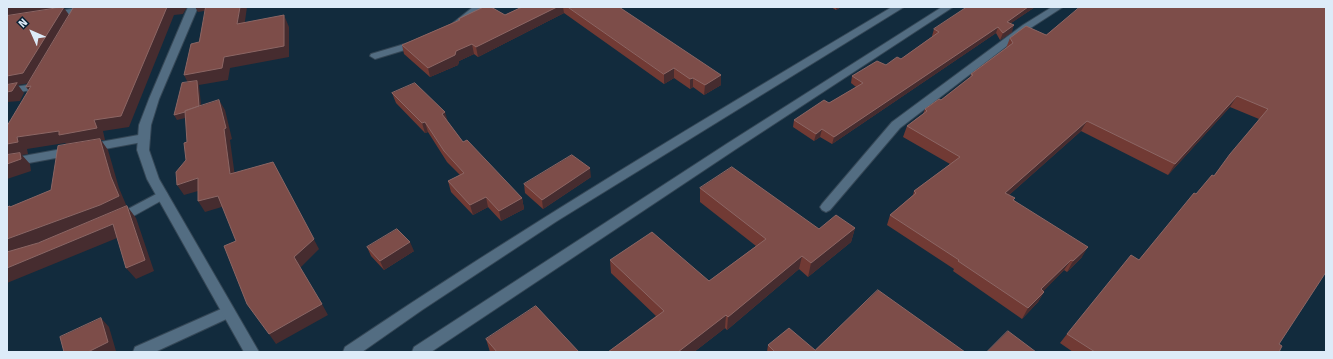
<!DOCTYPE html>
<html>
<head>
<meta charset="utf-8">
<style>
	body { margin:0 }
	#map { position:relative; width:1333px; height:359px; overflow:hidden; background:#122b3d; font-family:"Fira Sans",sans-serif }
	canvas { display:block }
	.frame { position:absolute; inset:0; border:8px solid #ddebf8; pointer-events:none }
	.north { position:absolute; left:12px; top:12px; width:40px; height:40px; -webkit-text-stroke:3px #082133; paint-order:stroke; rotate:315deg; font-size:11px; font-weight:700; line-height:16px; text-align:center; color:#ddebf8 }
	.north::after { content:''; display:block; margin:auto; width:14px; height:18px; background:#ddebf8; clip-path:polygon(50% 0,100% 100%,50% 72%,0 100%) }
</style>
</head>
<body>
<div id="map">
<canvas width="1333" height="359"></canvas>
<div class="frame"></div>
<div class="north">N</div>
</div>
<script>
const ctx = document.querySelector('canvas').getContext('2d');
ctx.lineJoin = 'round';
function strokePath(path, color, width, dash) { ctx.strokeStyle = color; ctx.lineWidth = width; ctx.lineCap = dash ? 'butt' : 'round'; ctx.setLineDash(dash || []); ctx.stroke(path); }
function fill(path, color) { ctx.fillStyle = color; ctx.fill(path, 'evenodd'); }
const minor = new Path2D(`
	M83,7H105L100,10L52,18L47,15L52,12Z
	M473,7H484L459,27H453L451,25L453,23Z
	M892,7H904L557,221L422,310L362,352H343L345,347C523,227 707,117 892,7Z
	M942,7H953L736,149L431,352H412L414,347L728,143Z
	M1052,7H1063L1029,29L900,128L830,210L826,212L822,210L820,207L822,204L892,122L1023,25Z
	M418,40L423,43L421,45L375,59L370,56L371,54Z
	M34,84L39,87L38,89L7,94V88Z
	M144,134L148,135L150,138L148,141L7,167V159Z
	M162,191L166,192L168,195L166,198L121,223L117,225L113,223L111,220L113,217Z
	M228,306L233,308L235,312L233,316L155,352H133L135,347Z`);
const tertiary = new Path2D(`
	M188,7H198L159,99L151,125L149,150L159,179L259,352H244L147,179L137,150L139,125L149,99Z`);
strokePath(minor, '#354756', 2);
strokePath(tertiary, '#354756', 2);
fill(minor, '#536d82');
fill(tertiary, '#536d82');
fill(new Path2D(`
	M522,7H619L721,85L704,95L693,87L690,89L674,78L664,84L564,13L478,57L474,54L459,61L458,65L430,77L404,54L402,45L459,20V19L505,15Z
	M831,7H841L836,10Z
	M967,7H1035L1011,23L1012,32L1000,40L996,33L832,144L820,137L814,141L793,127L794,120L829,103L856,87L851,83L852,76L886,65L901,59L933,36H932L934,29Z
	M1326,7L1279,344V352H1073L1060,343L1067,334L1139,260L1196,194L1214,176L1259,119L1230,107L1168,175L1081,131L1009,195L1014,200L1082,257L1067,272L1064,270L1043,291L1044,292L1038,302L1022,319L953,271L954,269L887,225L890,215L913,195L914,191L950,164L903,137L907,126L923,114L925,109L941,100L970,78L971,74L1006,48L1010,38Z
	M392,93L448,122L463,142L522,198L524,209L501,221L488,207L473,215L451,192L448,181L460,175L447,162L428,132L425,133L396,103Z
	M591,177L543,209L525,193L524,184Z
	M700,188L819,229L855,228L851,242L808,277L799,269L727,330L725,328L694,352H608L656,316L611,273L610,260L709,281L756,246L700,202Z
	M367,247L414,251L384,270L371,256Z
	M486,339L579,352H490Z
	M768,345L815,350L965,352H767Z`), '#713a34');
fill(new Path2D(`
	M10,7H68L64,8L70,16L30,83L18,85L24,93L20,101L7,102V8Z
	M167,7H187L183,14L174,15L129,127L103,131L105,140H101L108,150L119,188L127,207L109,217L7,254V239L100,205L68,146L65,143L27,149L28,154L22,155L30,164L31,171L7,179V144L17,137L94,120Z
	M195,7H210L206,14L204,11L198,12Z
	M240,7H247L243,35L237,24Z
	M557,7H563L564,13L478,57L476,47Z
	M836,7H841L836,10Z
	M1028,7H1035L1004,28L1007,22Z
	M284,15L289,27V57L230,68L228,80L199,85L202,114L177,120L174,115L190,87L184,75L224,57Z
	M1014,25L1012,32L1000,40L1003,33Z
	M998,27L996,33L832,144L834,137Z
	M472,44L474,54L459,61L458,65L430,77L428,68L456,51Z
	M674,68V78L664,84V74Z
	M721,75V85L704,95L705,85Z
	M693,78V87L690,89V79Z
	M31,86L35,99L26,87Z
	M1237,96L1230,107L1168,175L1175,164Z
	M219,100L225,110L232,139L230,140L236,184L230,174Z
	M445,112L448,122L442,114Z
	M1087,121L1081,131L1000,203L1005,193Z
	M425,122L428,132L425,133L422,123Z
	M822,129L820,137L814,141L816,134Z
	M273,162L319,249L300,268L294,257Z
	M590,168L591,177L543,209L542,200Z
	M198,178L205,189L184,195L177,185Z
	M218,196L225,206L205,212L198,201Z
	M486,197L488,207L473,215L470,205Z
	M522,198L524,209L501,221L499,211Z
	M127,206L136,218L154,271L136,279L126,268Z
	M113,224L122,236L7,283V268Z
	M855,228L851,242L808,277L811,263Z
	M410,242L414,251L384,270L380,261Z
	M1088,247L1082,257L1067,272L1073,261Z
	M802,256L799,269L727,330L728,317Z
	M1071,260L1064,270L1035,300L1041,289Z
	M1044,292L1038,302L1022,319L1028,308Z
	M322,304L328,315L276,344L269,334Z
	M726,315L725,328L694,352H678Z
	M101,318L109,327L116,351L114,352H88Z`), '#462c2f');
const building = new Path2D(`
	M64,7L23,73L7,76V16Z
	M74,7H167L121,116L94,120L97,128L59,135V131L17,137L18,142L7,144V126L31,86L26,87Z
	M206,7H240L237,24L284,15V46L224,57L222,68L184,75L191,44L199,42Z
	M484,7H491L505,15L522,7H557L476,47L472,44L456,51L455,55L428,68L402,45L460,20L459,19Z
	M568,7H619L721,75L705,85L693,78L690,79L674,68L664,74Z
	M967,7H1028L1007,22L1014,25L1003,33L998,27L834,137L822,129L816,134L794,120L824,100L829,103L863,83L852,76L877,61L886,65L897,57L901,59L939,32L934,29Z
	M1080,7H1326V272L1279,344L1282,346L1279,352H1095L1067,334L1131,255L1139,260L1194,193L1196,194L1212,175L1214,176L1230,154L1268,109L1237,96L1175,164L1087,121L1005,193L1015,198L1013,200L1088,247L1073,261L1071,260L1041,289L1044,292L1028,308L958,261L959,260L890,215L916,193L914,191L960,157L907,126L927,111L925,109L939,99L941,100L973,75L971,74L1013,43L1010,38L1026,26L1046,35Z
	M197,81L199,106L185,111V112L174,115L182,83Z
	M17,83L12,91L7,92V85Z
	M415,83L445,112L442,114L463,142L467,140L522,198L499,211L486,197L470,205L448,181L464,173L444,151L425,122L422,123L392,93Z
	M219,100L226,128L224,129L230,174L273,162L314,239L294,257L322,304L269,334L247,304L224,246L236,241L218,196L198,201V178L177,185L176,172L186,160L184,143L187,142L185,111Z
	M100,139L111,177L119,196L100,205L7,239V207L10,206V207L51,190L58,146Z
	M20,153L21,159L7,164V155Z
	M572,155L590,168L542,200L524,184Z
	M732,167L819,229L836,215L855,228L811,263L802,256L728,317L726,315L678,352H608L664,311L610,260L652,232L709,281L766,239L700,188Z
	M127,206L145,260L126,268L113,224L7,268V252L38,243Z
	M397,229L410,242L380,261L367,247Z
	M878,290L965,352H775L768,345L789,328L815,350Z
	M536,306L579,352H497L486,339Z
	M101,318L108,342L88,352H64L60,337Z
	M1008,331L1036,352H987Z`);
fill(building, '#7d4d49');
strokePath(building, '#8c6664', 1);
</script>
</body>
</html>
